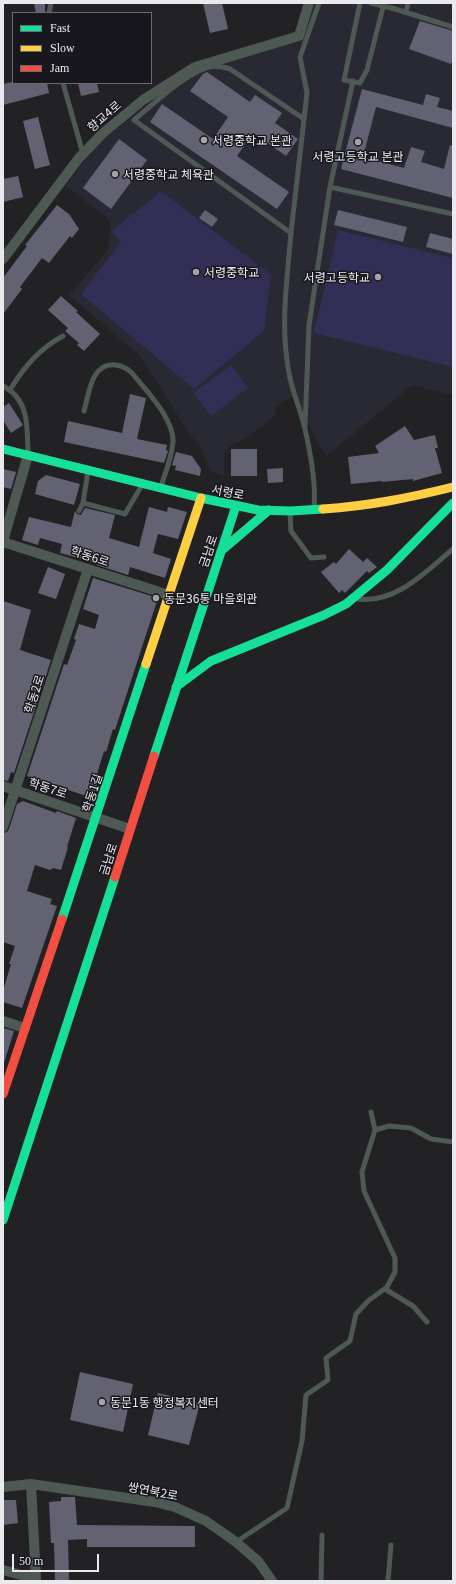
<!DOCTYPE html>
<html>
<head>
<meta charset="utf-8">
<style>
	body { margin:0 }
	#map { position:relative; width:456px; height:1584px; overflow:hidden; background:#222225; font-family:Georgia,serif }
	canvas { display:block }
	.frame { position:absolute; inset:0; border:4px solid #eaeaee; pointer-events:none }
	.legend { position:absolute; left:12px; top:12px; width:140px; height:72px; box-sizing:border-box; background:#17171d; border:1px solid #6b6b71; margin:0; padding:5px 7px; list-style:none; font-size:12px; color:#eaeaee }
	.legend li { display:flex; align-items:center; gap:8px; height:20px }
	.legend b { width:20px; border:1px solid #6b6b71 }
	.scale { position:absolute; left:12px; top:1554px; width:87px; height:18px; box-sizing:border-box; border:2px solid #eaeaee; border-top:0; padding-left:5px; font-size:12px; line-height:14px; white-space:nowrap; color:#eaeaee; -webkit-text-stroke:3px #17171d; paint-order:stroke }
</style>
</head>
<body>
<div id="map">
<canvas width="456" height="1584"></canvas>
<div class="frame"></div>
<ul class="legend">
<li><b style="height:5px;background:#16e098"></b>Fast</li>
<li><b style="height:5px;background:#ffcf43"></b>Slow</li>
<li><b style="height:5px;background:#f24e42"></b>Jam</li>
</ul>
<div class="scale">50 m</div>
</div>
<script>
const ctx = document.querySelector('canvas').getContext('2d');
ctx.lineJoin = 'round';
function fill(path, color) { ctx.fillStyle = color; ctx.fill(path, 'evenodd'); }
function strokePath(path, color, width, dash) { ctx.strokeStyle = color; ctx.lineWidth = width; ctx.lineCap = dash ? 'butt' : 'round'; ctx.setLineDash(dash || []); ctx.stroke(path); }
function label(font, color, halo, rows, align = 'center') {
  ctx.font = font + ' Georgia,"Noto Sans KR",serif'; ctx.lineWidth = 3; ctx.setLineDash([]); ctx.textBaseline = 'middle'; ctx.strokeStyle = halo; ctx.fillStyle = color; for (const [text, x, y, turn = 0] of rows) {
    ctx.save(); ctx.translate(x, y); ctx.rotate((+turn || 0) * Math.PI / 180); ctx.textAlign = isNaN(turn) ? turn : align; if (halo) ctx.strokeText(text, 0, 0); ctx.fillText(text, 0, 0); ctx.restore();
  }
}
fill(new Path2D(`
	M314,3H453V395L413,385L326,456L292,396L274,408L276,415L245,439L230,446L224,453V476L211,472L200,446L191,436L140,356L69,295L108,250L111,221L66,186L94,148L178,79L202,67L300,42Z`), '#292933');
fill(new Path2D(`
	M161,191L271,275L264,331L194,389L81,294L121,242L112,231Z
	M338,230L453,258V367L314,333Z
	M231,365L248,388L211,416L193,393Z`), '#322e55');
fill(new Path2D(`
	M34,3H45V13H36Z
	M203,3H222L228,29L210,33Z
	M420,21L453,31V58L451,64L409,49Z
	M207,72L250,102L255,95L282,113L275,123L298,139L286,156L253,133L237,156L289,192L277,209L150,122L162,104L213,139L228,117L190,91L203,74Z
	M12,82L13,83H47L49,93L3,105V84Z
	M78,83H97L99,92L81,96Z
	M362,89L423,105L426,94L440,98L437,107L453,111V128L376,107L363,157L404,168L411,147L425,151L421,162L444,169L450,145L453,146V198L341,169Z
	M38,117L50,165L35,169L23,121Z
	M119,139L147,160L111,209L83,188Z
	M18,176L23,197L3,202V179Z
	M57,205L69,214L79,229L72,238L70,236L49,263L42,258L20,287L22,289L3,314V278L27,246L25,245Z
	M205,210L218,219L212,227L199,218Z
	M338,210L407,227L403,242L334,225Z
	M430,233L453,239V254L426,247Z
	M61,296L78,311L76,312L100,334L84,351L77,345L79,343L65,331L68,328L48,310Z
	M130,394L146,398L137,439L167,445L166,450L168,451L164,463L64,442L68,421L122,433Z
	M9,403L23,425L11,433L3,420V407Z
	M405,426L414,440L435,435L438,448H435L442,473L413,481V479L382,482V481L351,484L348,457L379,453L375,446Z
	M231,449H257V476H231Z
	M176,452L192,456L201,469L200,476L175,470L176,466L172,465Z
	M283,468V482L268,483L267,469Z
	M3,469L16,472L11,489L3,487Z
	M46,475L80,484L74,505L35,494L38,481Z
	M149,507L167,512L168,507L187,512L178,539L158,534L153,553L171,559L165,578L130,567L128,575L97,565V563L60,553L62,544L40,538L38,545L22,540L29,517L71,527L75,511L77,514L81,515L85,508L115,515L109,538L139,547Z
	M349,549L363,562L367,558L377,567L369,573L367,571L345,593L342,590L339,593L321,572L334,562L336,564Z
	M48,567L65,574L56,599L38,593Z
	M93,578L158,598L115,730L113,729L106,752L104,751L97,774L100,775L93,797L92,798L27,776L64,664L67,665L76,640L74,639L79,624L95,629L99,615L83,609Z
	M3,601L31,610L20,650L51,660L14,773L11,772L8,781L3,780Z
	M23,801L56,813L57,811L76,818L67,847H68L61,870L53,868L50,870L35,865L27,891L52,899L50,904L57,906L22,1008L3,1002V991L11,964H9L15,946L3,942V833L7,832L9,829L17,804Z
	M3,1028L14,1031L3,1066Z
	M80,1372L133,1384L123,1432L70,1420Z
	M158,1393L200,1403L189,1445L148,1435Z
	M61,1497H75L77,1525L195,1526V1547H87V1539L68,1540L69,1581H55L54,1543H51L49,1502L61,1501Z
	M3,1500H16L18,1523L3,1525Z`), '#636273');
strokePath(new Path2D(`
	M360,3L344,80L360,83L367,70L384,3
	M371,3L395,9L453,27
	M406,12L408,3
	M49,13L51,3
	M213,66L223,67L230,69L304,119L291,233L134,120C155,103 187,71 213,66Z
	M63,83L83,154
	M304,119L307,93L300,57L319,3
	M330,187L453,214
	M291,233C287,280 280,327 289,373C292,392 301,410 305,429C310,451 316,485 314,507
	M3,386C30,400 27,428 28,454
	M10,390C23,368 40,348 63,336
	M84,411C89,394 91,362 116,365C123,366 127,368 132,373C146,391 174,418 173,442C172,457 165,473 161,487
	M305,427L309,325L330,187L353,81
	M88,471L83,503L125,514L142,485
	M79,511L83,503
	M290,512L291,531L311,558L324,557
	M358,599C396,604 426,571 453,549
	M371,1112L375,1130
	M385,1289L413,1306L427,1322
	M236,1542L287,1508L302,1441L306,1395L328,1380L326,1358L350,1341L356,1314L368,1301L387,1287L395,1272V1258L364,1191L362,1172L375,1130L389,1126L411,1128L431,1139L453,1142
	M321,1581L322,1535
	M388,1581L391,1545`), '#4e5954', 5);
strokePath(new Path2D(`
	M3,259L79,158L102,134L143,100L195,67L299,36L309,3
	M3,541L28,455
	M3,542L169,595
	M3,786L130,829
	M3,827L88,569
	M3,1021L25,1028
	M3,1487L31,1484L155,1502L175,1507L206,1521L236,1542L258,1561L272,1581
	M3,1570L36,1579L31,1484`), '#4e5954', 10);
strokePath(new Path2D(`
	M3,449L201,498L258,510L290,511L323,509
	M221,551L269,510
	M176,687L211,661L324,615L346,604L387,570L453,503
	M154,756L236,506
	M62,919L146,664
	M3,1220L115,877`), '#16e098', 9);
strokePath(new Path2D(`
	M323,509C369,506 408,498 453,487
	M146,664L201,498`), '#ffcf43', 9);
strokePath(new Path2D(`
	M115,877L154,756
	M3,1094L62,919`), '#f24e42', 9);
for (const [x, y, r, color] of [
	[204,140,4,"#a4a4a8"],
	[358,142,4,"#a4a4a8"],
	[115,174,4,"#a4a4a8"],
	[196,272,4,"#a4a4a8"],
	[378,277,4,"#a4a4a8"],
	[156,598,4,"#a4a4a8"],
	[102,1402,4,"#a4a4a8"]
]) { const dot = new Path2D(); dot.arc(x, y, r, 0, 2 * Math.PI); ctx.fillStyle = color; ctx.fill(dot); strokePath(dot, '#17171d', 1.5); }
label('12px', '#eaeaee', '#17171d', [
	["향교4로",104,116,-41],
	["서령로",228,492,11],
	["금남로",208,551,-71],
	["학동6로",90,556,18],
	["학동2로",34,694,-72],
	["학동7로",48,788,18],
	["학동1길",92,793,-72],
	["금남로",108,859,-72],
	["쌍연북2로",153,1491,11]
]);
label('12px', '#eaeaee', '#17171d', [
	["서령중학교 본관",212,140],
	["서령고등학교 본관",358,156,"center"],
	["서령중학교 체육관",123,174],
	["서령중학교",204,272],
	["서령고등학교",370,277,"right"],
	["동문36통 마을회관",164,598],
	["동문1동 행정복지센터",110,1402]
], 'left');
</script>
</body>
</html>
